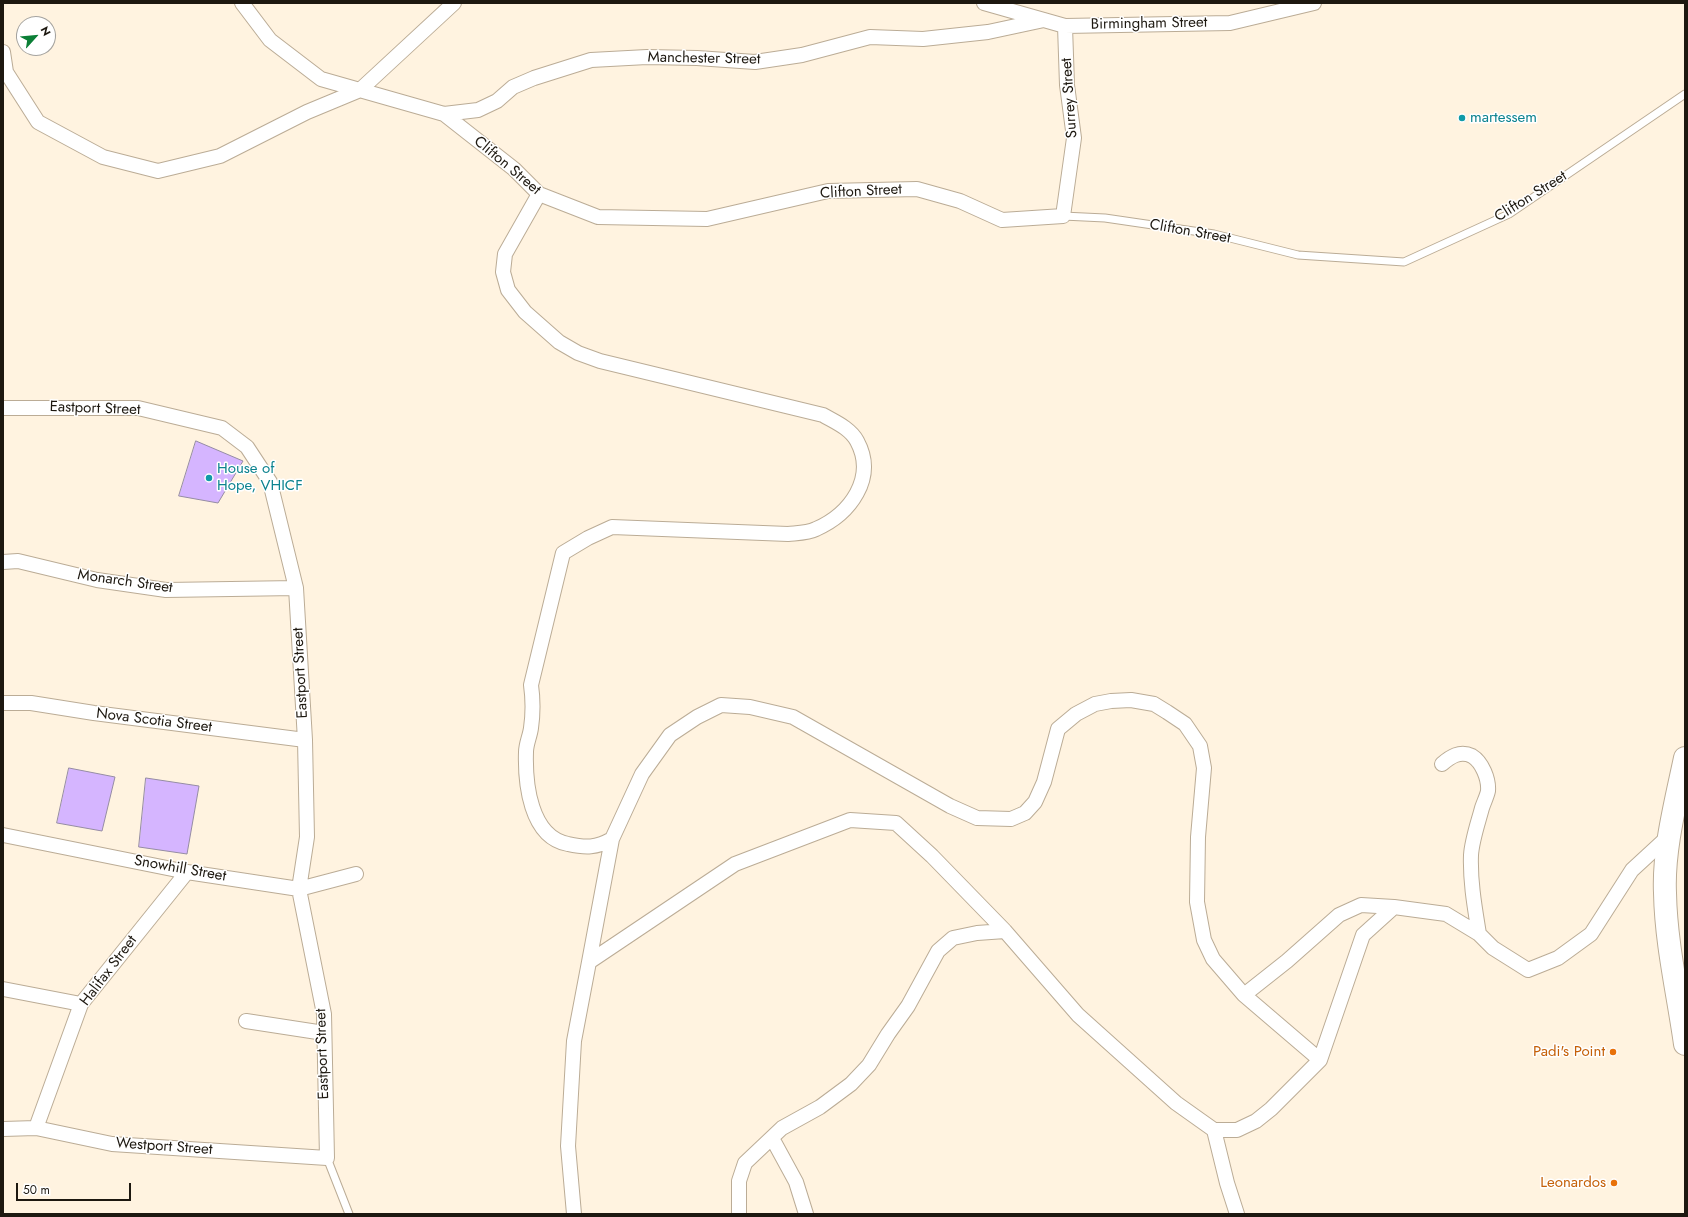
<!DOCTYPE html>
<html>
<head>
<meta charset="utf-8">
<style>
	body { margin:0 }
	#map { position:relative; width:1688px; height:1217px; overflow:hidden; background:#fff3e0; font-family:Jost,sans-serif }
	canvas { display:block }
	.frame { position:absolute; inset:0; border:4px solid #1d1810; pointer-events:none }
	.north { position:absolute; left:16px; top:16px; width:40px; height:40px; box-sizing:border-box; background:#fff; border:1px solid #a5a39f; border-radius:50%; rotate:63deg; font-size:11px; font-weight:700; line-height:16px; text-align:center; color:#1d1810 }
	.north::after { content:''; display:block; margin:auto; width:14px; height:18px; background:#0b7f36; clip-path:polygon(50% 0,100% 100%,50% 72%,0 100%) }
	.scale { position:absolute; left:16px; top:1183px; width:115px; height:18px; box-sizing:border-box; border:2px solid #1d1810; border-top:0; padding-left:5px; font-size:12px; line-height:14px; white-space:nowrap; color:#1d1810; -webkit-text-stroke:3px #fff; paint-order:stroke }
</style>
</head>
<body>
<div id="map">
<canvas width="1688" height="1217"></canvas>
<div class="frame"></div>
<div class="north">N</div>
<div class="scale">50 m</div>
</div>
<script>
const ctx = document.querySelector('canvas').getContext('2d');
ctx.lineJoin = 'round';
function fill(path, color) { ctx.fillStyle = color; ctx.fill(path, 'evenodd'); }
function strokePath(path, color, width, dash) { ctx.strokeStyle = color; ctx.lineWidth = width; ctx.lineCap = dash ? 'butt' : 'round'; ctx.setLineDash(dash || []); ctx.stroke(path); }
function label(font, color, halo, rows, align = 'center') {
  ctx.font = font + ' Jost,sans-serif'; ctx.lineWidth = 3; ctx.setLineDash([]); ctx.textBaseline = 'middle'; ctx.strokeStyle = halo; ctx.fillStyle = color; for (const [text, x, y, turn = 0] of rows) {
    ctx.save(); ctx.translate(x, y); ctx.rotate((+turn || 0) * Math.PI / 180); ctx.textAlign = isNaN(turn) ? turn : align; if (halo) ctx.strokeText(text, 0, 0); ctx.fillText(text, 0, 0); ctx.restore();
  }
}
const building = new Path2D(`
	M196,441L243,461L218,503L179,496Z
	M69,768L115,777L102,831L57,823Z
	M146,778L199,786L187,854L139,847Z`);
fill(building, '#d5b5ff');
strokePath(building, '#958ca3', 1);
const lane = new Path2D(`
	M1063,216L1105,218L1214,234L1298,255L1404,262L1509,214L1685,94
	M327,1158L349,1214`);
const street = new Path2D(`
	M242,3L270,40L321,79L444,114L514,169L539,194L598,217L707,219L828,191L917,189L960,201L1002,220L1063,216L1074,138L1067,85L1065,26
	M984,3L1065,26L1230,23L1314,3
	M3,52L6,72L38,122L103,157L158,171L220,156L307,112L360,90L454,3
	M444,114L478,110L497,101L513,87L534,78L591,60L647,57L697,58L755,62L802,55L870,37L923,39L988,32L1044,20
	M539,194L505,254L503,272L508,290L525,312L559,342L578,353L600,361L823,415C835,422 850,428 857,441C877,478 850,514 816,529C808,533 797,533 788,534L612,527L588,538L563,553L531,685C533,699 533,714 531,728C530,736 526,744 526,752C525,783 530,837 568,844C586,848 596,848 612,839L642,774L670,735L697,717L721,705L750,707L793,717L950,806L977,818L1011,819L1025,813L1035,802L1044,782L1058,729L1076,714L1095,704L1111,701L1131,700L1154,704L1167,712L1185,724L1200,746L1204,768L1198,837L1197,902L1204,940L1213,959L1244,995L1287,961L1339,915L1361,905L1394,907L1446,914L1479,934L1493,948L1528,970L1558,958L1591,934L1632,870L1670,835
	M3,408H138L222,428L247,447L270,482L296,588L305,740L307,837L299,889L324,1014L327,1158L112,1144L36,1128L3,1129
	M3,562L18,561L97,580L166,590L296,588
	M3,703H31L94,713L305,740
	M1442,764C1450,757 1460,750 1472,756C1482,762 1489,779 1488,791C1487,796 1484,802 1482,808C1478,823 1472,840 1471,855C1470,882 1475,909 1479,934
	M3,835L187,872L299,889L356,874
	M589,962L612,839
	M3,989L81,1004
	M1244,995L1320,1060
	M246,1021L324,1033
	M36,1128L81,1004L187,872
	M1214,1130L1227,1183L1237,1214
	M772,1138L796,1182L806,1214
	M574,1214L568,1146L574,1041L589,962L735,864L850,820L896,823L932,856L1005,931L1078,1015L1176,1103L1214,1130H1237L1256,1121L1271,1109L1320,1060L1363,935L1394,907
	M739,1214V1181L745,1163L782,1128L820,1107L851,1084L869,1065L888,1034L908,1006L938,951L953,938L977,933L1005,931`);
const primary = new Path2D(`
	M1685,758C1676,801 1663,850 1665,893C1666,944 1678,994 1685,1044`);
strokePath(lane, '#bbac96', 9);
strokePath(street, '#bbac96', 16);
strokePath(primary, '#bbac96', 24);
strokePath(lane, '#fff', 7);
strokePath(street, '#fff', 14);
strokePath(primary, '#fff', 22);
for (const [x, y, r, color] of [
	[1462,118,4,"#0f9aa8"],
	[209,478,4,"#0f9aa8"],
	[1613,1052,4,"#e8710a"],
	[1614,1183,4,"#e8710a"]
]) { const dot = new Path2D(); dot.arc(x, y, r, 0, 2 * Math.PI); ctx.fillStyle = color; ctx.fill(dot); strokePath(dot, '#fff', 1.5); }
label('15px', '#1d1810', '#fff', [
	["Birmingham Street",1149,24,-1],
	["Manchester Street",704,59,1],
	["Surrey Street",1070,98,-94],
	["Clifton Street",507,166,40],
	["Clifton Street",861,192,-3],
	["Clifton Street",1531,197,-32],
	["Clifton Street",1190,232,10],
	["Eastport Street",95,409,2],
	["Monarch Street",125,582,8],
	["Eastport Street",301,673,-93],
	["Nova Scotia Street",154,721,7],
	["Snowhill Street",180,869,10],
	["Halifax Street",109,971,-53],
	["Eastport Street",323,1054,-92],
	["Westport Street",164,1147,4]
]);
label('15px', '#0d838f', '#fff', [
	["martessem",1470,118],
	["House of",217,469],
	["Hope, VHICF",217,486]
], 'left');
label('15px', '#c56008', '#fff', [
	["Padi's Point",1605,1052],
	["Leonardos",1606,1183]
], 'right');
</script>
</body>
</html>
